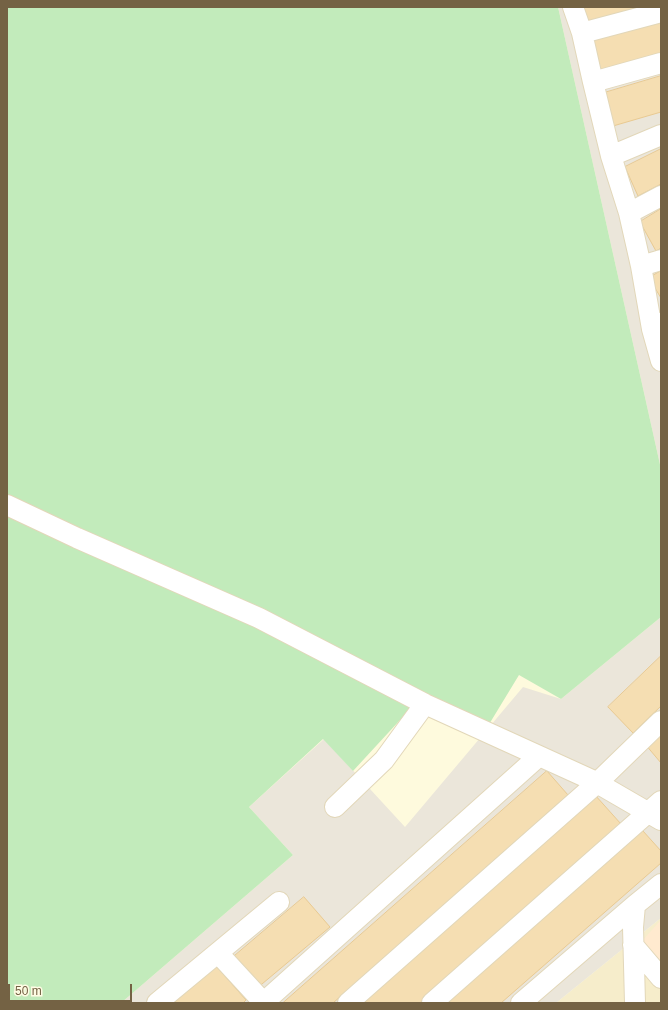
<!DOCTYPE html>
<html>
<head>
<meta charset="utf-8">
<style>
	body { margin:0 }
	#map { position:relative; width:668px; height:1010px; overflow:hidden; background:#fefadd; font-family:Helvetica,sans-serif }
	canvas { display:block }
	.frame { position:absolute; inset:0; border:8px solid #746244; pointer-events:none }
	.scale { position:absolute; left:8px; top:984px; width:124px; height:18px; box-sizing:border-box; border:2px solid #746244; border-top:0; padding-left:5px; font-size:12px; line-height:14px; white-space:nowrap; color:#746244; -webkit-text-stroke:3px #fffce4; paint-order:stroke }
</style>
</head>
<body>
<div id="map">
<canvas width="668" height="1010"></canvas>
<div class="frame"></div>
<div class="scale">50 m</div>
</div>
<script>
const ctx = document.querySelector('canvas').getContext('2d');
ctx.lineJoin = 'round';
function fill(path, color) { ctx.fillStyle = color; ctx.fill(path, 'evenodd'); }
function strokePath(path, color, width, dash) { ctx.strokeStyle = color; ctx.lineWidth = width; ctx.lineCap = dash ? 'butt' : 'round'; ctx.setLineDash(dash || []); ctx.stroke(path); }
fill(new Path2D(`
	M661,918V1003H556Z`), '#f6edcb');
fill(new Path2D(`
	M661,920V963L642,941Z`), '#ffeacf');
fill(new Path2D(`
	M558,7H661V469Z
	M661,617V918L556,1003H121L293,855L249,807L324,739L405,827L523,687L561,699Z`), '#ebe6da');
fill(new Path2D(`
	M7,7H558L661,469V617L561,699L519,675L488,726L412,707L353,771L323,739L249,807L293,855L121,1003H7Z`), '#c2ebbb');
const building = new Path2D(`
	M583,7H651L588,25Z
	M661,22V56L597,74L589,41Z
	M661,76V112L613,126L604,93Z
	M661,149V184L638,196L625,167Z
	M661,209V248L656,251L640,222Z
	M661,271V298L649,278Z
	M661,656V706L633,733L608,707Z
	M661,731V763L645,744Z
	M547,771L568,795L333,1003H283Z
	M595,795L621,824L421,1003H362Z
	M643,831L661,851V863L501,1003H446Z
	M304,897L330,927L256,989L231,959Z
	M217,967L246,1000L243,1003H171Z`);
fill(building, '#f5deb2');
strokePath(building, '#e9ca92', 1);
const minor = new Path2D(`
	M573,7L582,33L661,12
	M582,33L593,82L661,63
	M593,82L611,156L661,135
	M611,156L629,213L661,196
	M629,213L641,266L661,260
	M641,266L652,329L661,323
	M652,329L661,361
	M7,505L77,538L259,618L425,704L592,780L661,820
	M335,807L384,760L425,704
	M633,945L661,978
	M218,953L264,1003
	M157,1003L279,902
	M263,1003L539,756
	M348,1003L597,783L661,721
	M432,1003L661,801
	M521,1003L635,905
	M635,1003L633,927L635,905L661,884`);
strokePath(minor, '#e2d7b9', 22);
strokePath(minor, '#fff', 20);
</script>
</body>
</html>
